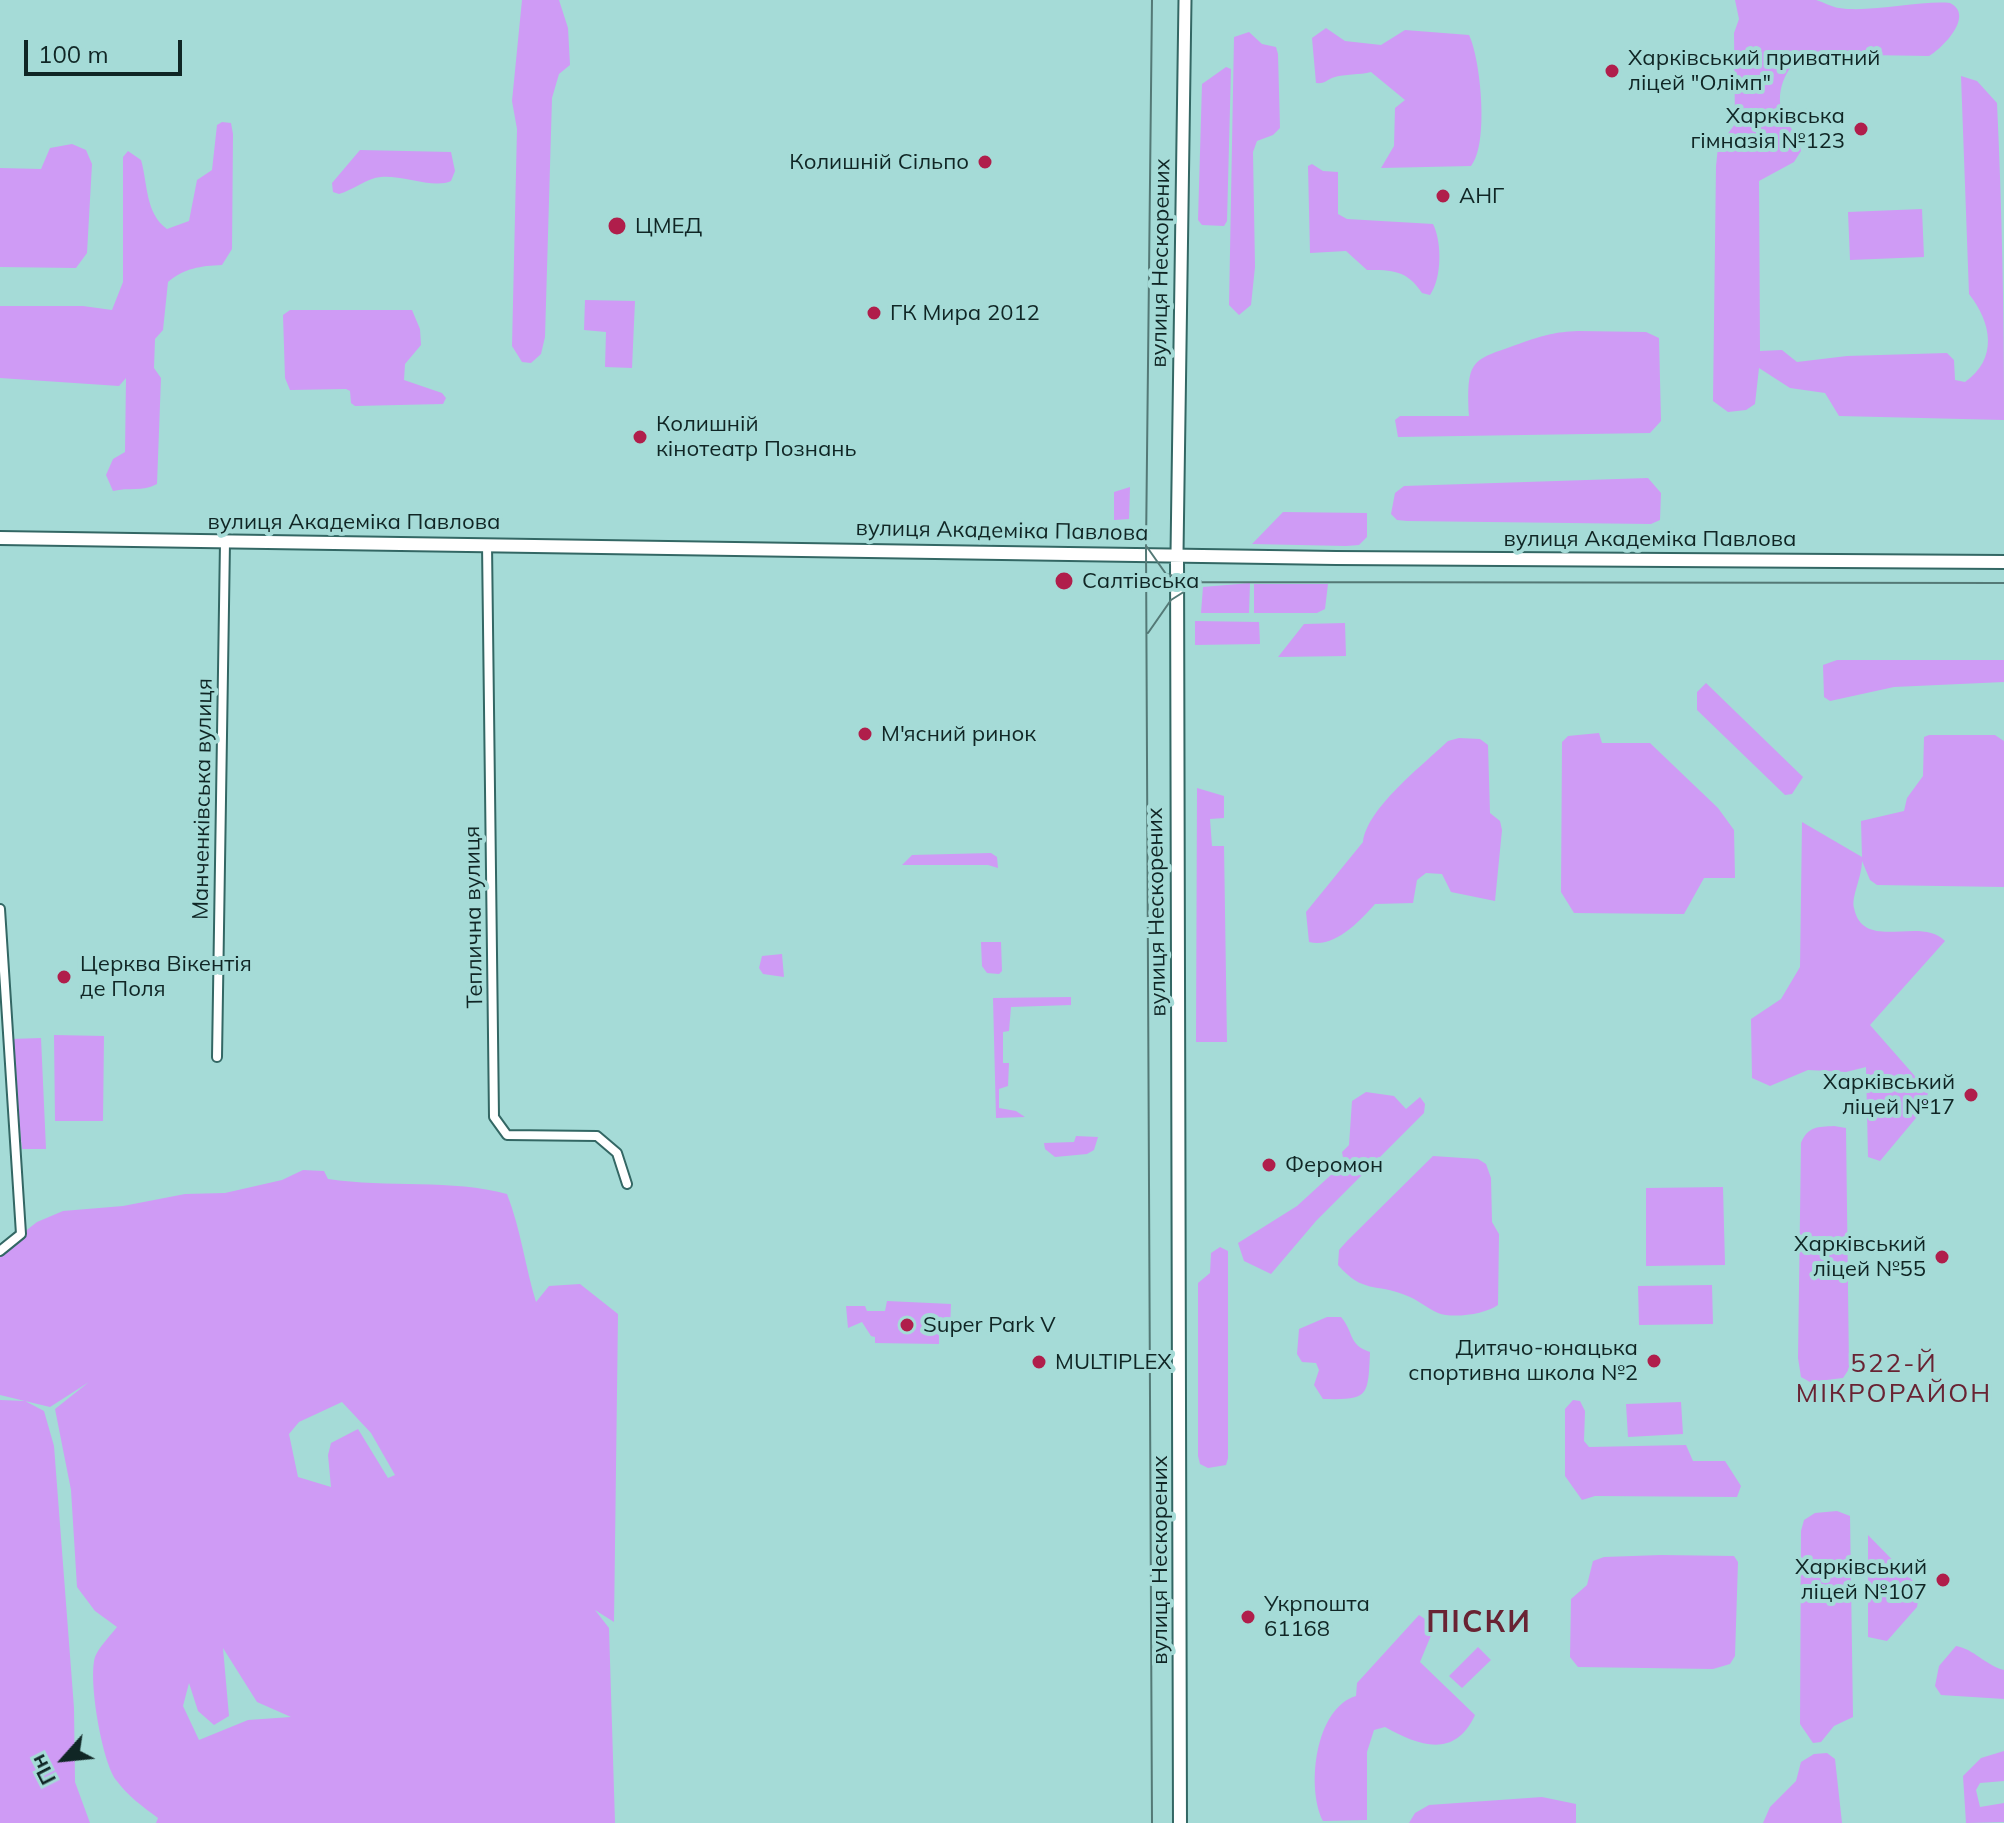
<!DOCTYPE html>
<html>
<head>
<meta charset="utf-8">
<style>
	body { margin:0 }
	#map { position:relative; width:2004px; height:1823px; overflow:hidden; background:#a5dbd7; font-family:Mulish,sans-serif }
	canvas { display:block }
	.north { position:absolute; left:24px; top:1719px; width:80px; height:80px; -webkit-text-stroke:6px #a5dbd7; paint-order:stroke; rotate:243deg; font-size:22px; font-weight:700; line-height:32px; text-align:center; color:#102625 }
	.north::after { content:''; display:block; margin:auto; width:28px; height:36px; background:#102625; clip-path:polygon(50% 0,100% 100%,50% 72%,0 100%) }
	.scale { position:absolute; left:24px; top:40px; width:158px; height:36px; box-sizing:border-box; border:4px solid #102625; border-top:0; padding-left:10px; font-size:24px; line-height:28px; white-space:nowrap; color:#102625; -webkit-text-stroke:6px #a5dbd7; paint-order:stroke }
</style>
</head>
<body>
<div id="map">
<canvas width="2004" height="1823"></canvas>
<div class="north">Пн</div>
<div class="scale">100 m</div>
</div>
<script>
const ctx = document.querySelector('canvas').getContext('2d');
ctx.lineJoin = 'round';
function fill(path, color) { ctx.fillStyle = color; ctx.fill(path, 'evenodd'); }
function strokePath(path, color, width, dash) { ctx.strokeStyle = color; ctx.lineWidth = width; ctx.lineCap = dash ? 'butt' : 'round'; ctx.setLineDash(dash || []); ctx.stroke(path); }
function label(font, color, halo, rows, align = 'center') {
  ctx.font = font + ' Mulish,sans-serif'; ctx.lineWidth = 8; ctx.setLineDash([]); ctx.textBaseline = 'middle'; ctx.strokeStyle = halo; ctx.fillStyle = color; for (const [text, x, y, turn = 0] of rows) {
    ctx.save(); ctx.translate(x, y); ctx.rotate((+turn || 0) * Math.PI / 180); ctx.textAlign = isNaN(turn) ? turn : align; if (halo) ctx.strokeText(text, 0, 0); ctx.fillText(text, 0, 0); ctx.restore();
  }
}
fill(new Path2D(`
	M522,0H559L568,28L570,65L559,74L552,98L545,337L541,354L531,363L522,362L512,346L517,129L512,101Z
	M1735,0C1760,0 1792,0 1816,0C1824,2 1831,7 1839,8C1870,13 1923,0 1950,3C1975,15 1943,48 1929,56L1805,54C1786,65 1773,95 1784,116C1791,130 1798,135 1801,151L1794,162L1759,181L1760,351L1782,350L1797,362L1847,356L1947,353L1954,360L1955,380L1965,382C1998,359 1992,323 1969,294L1961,76L1977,81L1997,103C2002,209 2004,314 2004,420L1839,416L1825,393L1790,388L1759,368L1755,404L1746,410L1728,412L1713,401L1716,166L1718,147L1735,124L1734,33L1739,19Z
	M1326,28L1345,41L1381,45L1405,30L1469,35C1481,60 1489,145 1471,166L1381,168L1394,146L1395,108L1405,100L1371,72C1360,75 1344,74 1335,77C1327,79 1326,84 1316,83L1312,38Z
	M1249,32L1262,44L1276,47L1278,54L1280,128L1273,135L1257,141L1253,152L1255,267L1251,305L1239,315L1229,305L1234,37Z
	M1226,67L1231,69L1227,221L1224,226L1202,225L1198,220L1202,84Z
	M222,122L231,123L233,134L232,249L222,265C200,266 185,268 168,282L163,330L155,339L154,368L161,378L157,484C142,492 129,487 113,491L106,475L113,459L125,452L126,378L119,386L0,378V306H83L112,310L123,282V157L128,151L141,160C148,184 145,213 167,229L189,221L197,180L212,170L217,125Z
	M72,144L86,150L92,164L87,253L76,268L0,267V168L41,169L50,148Z
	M360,150L451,152L455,171L451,181C434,189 402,175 381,177C367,178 353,190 339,194L333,192L332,183Z
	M1312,164L1323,171L1338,172V214L1347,219L1433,224C1442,242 1442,278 1430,295L1422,293C1407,270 1392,270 1367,270L1346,251L1310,253L1308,166Z
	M1922,209L1924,257L1850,260L1848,212Z
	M585,300L635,301L632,368L605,367L606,332L584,330Z
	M290,310H412L420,329L421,345L405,364L404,380L442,393L446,398L443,404L355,406L351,403L350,391L346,389L290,390L285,378L283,315Z
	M1578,331L1646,332L1659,338L1661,421L1650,433L1398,437L1395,420L1400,416H1469C1466,355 1473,361 1524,342C1545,335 1555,332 1578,331Z
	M1648,478L1661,493L1660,520L1651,524L1407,521L1397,520L1391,514L1395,493L1404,486Z
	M1130,487L1129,519L1114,520V492Z
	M1283,512L1367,513V537L1359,545L1346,546L1252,544Z
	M1250,583L1249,613H1201L1203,587Z
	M1254,584H1328L1325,609L1317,613H1254Z
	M1195,621L1259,622L1260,644L1195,645Z
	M1345,623L1346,656L1278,657L1304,624Z
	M1837,660H2004V682L1894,687L1830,701L1824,697L1823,665Z
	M1706,683L1803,777L1792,794L1785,795L1697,710V692Z
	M1599,733L1602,743H1650L1718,808L1734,830L1735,878H1704L1684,914L1574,913L1561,892L1562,742L1568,736Z
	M1929,735H1995L2004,741V887L1877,885L1870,880L1862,861C1862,877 1851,897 1854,908C1863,953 1921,915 1945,941L1870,1025L1928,1091L1926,1106L1880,1161L1868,1157L1866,1067L1846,1072L1808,1070L1770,1086L1752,1078L1751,1019L1781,999L1800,967L1802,822L1862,857L1861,821L1904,811L1907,798L1923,776L1924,737Z
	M1459,738L1480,739L1488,745L1490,813L1500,821L1502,830L1495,901L1451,892L1442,874L1426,873L1417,880L1413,903L1375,904C1360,921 1334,949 1309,942L1306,912L1363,842C1367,808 1423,765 1448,741Z
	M1197,788L1224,796V818L1210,819L1212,846H1224L1227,1042H1196Z
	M991,853L997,857L998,868L988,865H902L912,855Z
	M981,942H1001L1002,971L999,974L987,973L982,966Z
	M782,954L784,977L763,974L759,968L762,956Z
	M1071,997V1005L1011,1007L1009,1031L1003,1032V1063H1009L1008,1086L999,1089V1108L1016,1111L1025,1117L996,1118L993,998Z
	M54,1035L104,1036L103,1121H55Z
	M41,1038L46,1149H22L11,1039Z
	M1366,1092L1394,1096L1406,1109L1420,1097L1425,1104L1424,1113L1316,1221L1271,1274L1244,1261L1238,1243L1297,1206L1344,1163L1342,1152L1349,1145L1352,1101Z
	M1834,1126L1846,1128L1849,1369L1843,1378L1810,1382L1801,1377L1798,1358L1801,1143C1808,1126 1818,1127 1834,1126Z
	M1076,1136L1098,1137L1094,1150L1087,1154L1055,1157L1045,1149L1044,1143L1074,1142Z
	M1433,1156L1478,1159L1486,1164L1491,1178L1492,1222L1499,1234L1498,1305C1486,1314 1453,1319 1438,1313C1427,1308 1417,1299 1405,1295C1376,1283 1363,1294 1338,1265L1339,1250L1347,1241Z
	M303,1170L324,1171L328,1179C387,1188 453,1179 507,1194C521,1230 525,1266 536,1302L549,1286L580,1284L618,1314L614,1622L595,1610L609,1628L615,1823H156L158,1818C143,1807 128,1796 116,1780C102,1761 88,1680 95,1657C99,1647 110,1636 117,1627L95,1611L77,1587L71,1490L55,1409L89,1382L50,1407L0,1395V1251L37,1222L63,1211L123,1206L185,1194L225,1193L282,1180ZM342,1402L371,1433L395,1475L388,1478L358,1429L331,1443L328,1455L331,1487L298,1477L289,1434L299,1422ZM223,1648L257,1702L291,1717L248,1720L199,1740L183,1706L189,1683L198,1711L214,1725L229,1716Z
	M1723,1187L1725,1265L1646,1266V1188Z
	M1220,1247L1228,1251V1458L1226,1465L1208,1468L1200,1464L1198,1456V1283L1210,1273L1211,1253Z
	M1712,1285L1713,1324L1639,1325L1638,1286Z
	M887,1301L951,1304L950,1329L939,1331V1344L875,1343V1337L871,1336L862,1322L848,1328L846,1306H865L867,1311H885Z
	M1327,1317H1341C1354,1332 1348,1345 1370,1352C1368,1397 1369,1400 1323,1399L1314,1385L1319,1370L1316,1363L1302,1362L1297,1354L1299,1329Z
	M0,1400L25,1401L44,1411L54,1446L74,1708L75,1782L90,1823H0Z
	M1573,1400L1580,1401L1585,1411L1584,1441L1589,1447L1686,1445L1693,1461H1725L1741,1486L1737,1497L1595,1496L1582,1500L1565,1476V1409Z
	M1681,1402L1683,1434L1628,1437L1626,1404Z
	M1837,1511L1850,1516L1853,1717L1834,1726L1821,1742L1813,1743L1800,1724L1801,1531L1804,1520L1815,1513Z
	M1868,1535L1920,1588L1917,1607L1887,1641L1868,1637Z
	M1661,1555L1734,1556L1738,1562L1735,1656L1730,1664L1713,1669L1578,1667L1570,1657L1571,1599L1587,1585L1593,1561L1604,1557Z
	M1419,1615L1428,1621L1432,1633L1420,1662L1475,1715C1455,1759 1419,1746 1385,1727L1374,1730L1367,1752V1820L1323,1821C1306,1788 1315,1708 1356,1696L1357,1683Z
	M1956,1646C1974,1649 1985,1665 2004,1670V1699L1941,1695L1935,1686L1939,1666Z
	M1478,1647L1491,1660L1462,1688L1449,1676Z
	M2004,1751V1781L1980,1783L1976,1790L1980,1807L2004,1803V1822L1966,1823L1963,1776L1981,1758Z
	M1827,1753L1835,1759L1842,1823H1763L1770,1807L1796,1781L1801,1762L1814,1754Z
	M1542,1797L1576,1804V1823H1409L1415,1813L1429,1805Z`), '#cf9bf5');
const minor = new Path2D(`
	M487,544L494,1117L507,1135L597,1136L617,1153L627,1184
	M0,909L21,1234L0,1251
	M217,1057L225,542`);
const secondary = new Path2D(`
	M1177,553L1185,0`);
const primary = new Path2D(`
	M0,538L1336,558L2004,562
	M1177,553L1180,1823`);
strokePath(minor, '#336764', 12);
strokePath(secondary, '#336764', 15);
strokePath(primary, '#336764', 16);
strokePath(minor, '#fff', 8);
strokePath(secondary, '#fff', 11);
strokePath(primary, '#fff', 12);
strokePath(new Path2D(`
	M1147,547L1166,574L1198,582L2004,583
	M1148,633L1171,600L1201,581
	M1152,1823L1146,547L1152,0`), '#547976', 2);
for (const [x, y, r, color] of [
	[1612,71,8,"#b01e4b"],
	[1861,129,8,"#b01e4b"],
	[985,162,8,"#b01e4b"],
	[1443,196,8,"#b01e4b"],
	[617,226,10,"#b01e4b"],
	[874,313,8,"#b01e4b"],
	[640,437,8,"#b01e4b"],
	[1064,581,10,"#b01e4b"],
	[865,734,8,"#b01e4b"],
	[64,977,8,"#b01e4b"],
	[1971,1095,8,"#b01e4b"],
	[1269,1165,8,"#b01e4b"],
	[1942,1257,8,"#b01e4b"],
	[907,1325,8,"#b01e4b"],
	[1654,1361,8,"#b01e4b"],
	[1039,1362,8,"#b01e4b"],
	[1943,1580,8,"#b01e4b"],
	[1248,1617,8,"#b01e4b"]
]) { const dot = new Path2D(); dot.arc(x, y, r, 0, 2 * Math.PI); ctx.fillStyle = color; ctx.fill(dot); strokePath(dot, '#a5dbd7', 3); }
label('22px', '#102625', '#a5dbd7', [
	["Харківський приватний",1628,58],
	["ліцей \"Олімп\"",1628,83],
	["Харківська",1845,116,"right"],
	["гімназія №123",1845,141,"right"],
	["Колишній Сільпо",969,162,"right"],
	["АНГ",1459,196],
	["ЦМЕД",635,226],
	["ГК Мира 2012",890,313],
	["Колишній",656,424],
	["кінотеатр Познань",656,449],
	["Салтівська",1082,581],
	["М'ясний ринок",881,734],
	["Церква Вікентія",80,964],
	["де Поля",80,989],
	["Харківський",1955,1082,"right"],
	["ліцей №17",1955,1107,"right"],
	["Феромон",1285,1165],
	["Харківський",1926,1244,"right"],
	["ліцей №55",1926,1269,"right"],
	["Super Park V",923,1325],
	["Дитячо-юнацька",1638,1348,"right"],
	["спортивна школа №2",1638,1373,"right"],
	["MULTIPLEX",1055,1362],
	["Харківський",1927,1567,"right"],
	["ліцей №107",1927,1592,"right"],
	["Укрпошта",1264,1604],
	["61168",1264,1629]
], 'left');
label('22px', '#102625', '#a5dbd7', [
	["вулиця Нескорених",1161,263,-89],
	["вулиця Академіка Павлова",354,522],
	["вулиця Академіка Павлова",1002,531,1],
	["вулиця Академіка Павлова",1650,539],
	["Манченківська вулиця",203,799,-89],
	["вулиця Нескорених",1157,912,-91],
	["Теплична вулиця",474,917,-91],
	["вулиця Нескорених",1160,1560,-90]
]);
ctx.letterSpacing = '2px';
label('26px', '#692333', '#a5dbd7', [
	["522-Й",1894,1364],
	["МІКРОРАЙОН",1894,1394]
]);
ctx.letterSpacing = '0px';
ctx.letterSpacing = '2px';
label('bold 30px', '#692333', '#a5dbd7', [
	["ПІСКИ",1479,1623]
]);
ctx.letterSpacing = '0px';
</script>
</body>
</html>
